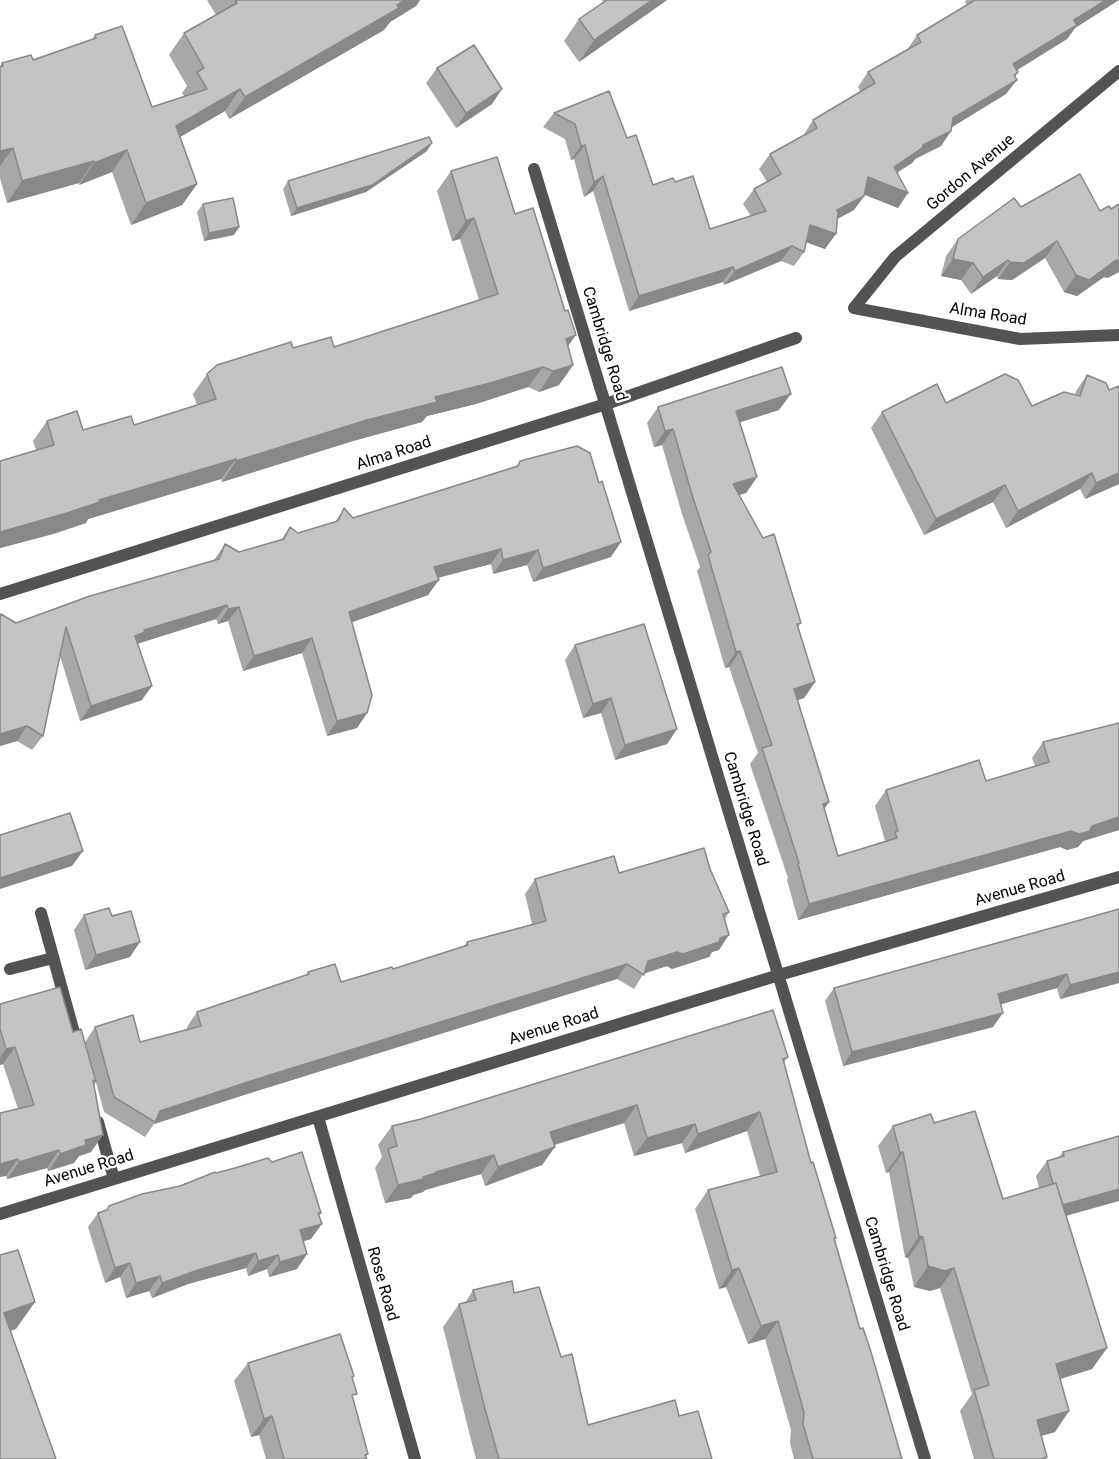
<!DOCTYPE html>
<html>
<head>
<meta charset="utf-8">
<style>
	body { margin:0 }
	canvas { display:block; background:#fff }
</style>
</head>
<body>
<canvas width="1119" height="1459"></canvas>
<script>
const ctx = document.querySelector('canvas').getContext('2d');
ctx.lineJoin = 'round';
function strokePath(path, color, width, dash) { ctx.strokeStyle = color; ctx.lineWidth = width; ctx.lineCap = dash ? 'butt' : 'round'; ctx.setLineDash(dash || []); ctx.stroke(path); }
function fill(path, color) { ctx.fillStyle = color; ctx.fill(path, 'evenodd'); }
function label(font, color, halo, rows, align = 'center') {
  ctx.font = font + ' Roboto,sans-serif'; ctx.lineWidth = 4.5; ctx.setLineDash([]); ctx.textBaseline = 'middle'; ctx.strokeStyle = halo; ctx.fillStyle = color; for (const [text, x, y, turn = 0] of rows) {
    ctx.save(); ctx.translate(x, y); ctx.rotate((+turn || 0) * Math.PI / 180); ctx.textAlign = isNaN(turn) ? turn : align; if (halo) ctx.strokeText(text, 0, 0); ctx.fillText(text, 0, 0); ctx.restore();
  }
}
strokePath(new Path2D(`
	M1119,71L895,257L854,308L1020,339L1119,335
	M534,169L925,1459
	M0,594L606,404L796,338
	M41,913L78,1047
	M10,969L53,958
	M318,1117L415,1459
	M98,1122L114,1179
	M0,1214L779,975L1119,877`), '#535353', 12);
fill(new Path2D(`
	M207,0H420L416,6L390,22L384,30L229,119L225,111L180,137L197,184L182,205L131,225L112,172L79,185V183L7,203L0,178V66L2,63L33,60L92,40L95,35L152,107L184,96L182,93L187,86L169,55L184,33L216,15Z
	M602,0H667L579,62L564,41L579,19L603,2Z
	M966,0H1119L1075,28L1067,39L1016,71L1018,72L1006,94L952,127L951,131L941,146L915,159L912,163L897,172L898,208L865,195L854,210L837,219L825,249L806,242L804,252L794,266L781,261L724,285L723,282L629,311L593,191L584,197L574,159L571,160L565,139L543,127L554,113L627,138L653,185L675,182L710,229L751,216L743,204L754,189L767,182L759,169L770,154L803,136L813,120L861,92L858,87L868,72L907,50L917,35L967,5L965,2Z
	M437,68L492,104L456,128L426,83Z
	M427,151L366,192L291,216L283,189L288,181Z
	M451,171L515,214L568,346L573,365L559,385L539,392L528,387L476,404L427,416L422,422L353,441L222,482L221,479L88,519L86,523L53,534L0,548V461L36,450L33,441L47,421L83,430L134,425L197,405L193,394L207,374L293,348L334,347L479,300L460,239L452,241L437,191Z
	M203,204L234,235L204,241L197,212Z
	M1021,207L1108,278L1104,277L1077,296L1064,292L1045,258L1012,280L998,279L997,276L971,294L961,280L941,276L946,256L958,239Z
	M1087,375L1109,390L1119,386V484L1085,499L1080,489L1006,528L993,502L924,535L871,428L882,412L946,403L1032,406L1075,395L1076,391Z
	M658,407L779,410L740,422L757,477L746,493L739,495L801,623L798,627L815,682L804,698L798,700L829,802L824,809L838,856L885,841L875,806L886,790L986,781L1035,766L1032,758L1043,742L1119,723V830L1083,841L1078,847L1067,850L1060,847L798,920L787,880L788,878L750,764L758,753L729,667L725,668L697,571L700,567L682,514L662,445L654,447L647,423Z
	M520,461L611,557L533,582L527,565L493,574L491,564L438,578L428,595L352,622L367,713L357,728L327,736L302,653L243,671L228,621L218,624L216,619L138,643L142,700L80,721L60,656L43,736L32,750L17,741L0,746V616L1,614L16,623L214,560L225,544L239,552L281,540L290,527L298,533L335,522L344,508L353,518L517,466Z
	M575,645L677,729L667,744L615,760L601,713L583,718L565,660Z
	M710,869L729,912L725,919L719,950L712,952L709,957L672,969L667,966L644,973L634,989L617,979L247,1094L154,1124L145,1137L104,1112L85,1042L95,1027L140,1042L187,1030V1027L197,1012L306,975L308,972L341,982L393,969L464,946L467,942L532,924L525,894L535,879L619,873Z
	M84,915L112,916L130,957L85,970L74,930Z
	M1066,924L1119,983L1060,999L1057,988L1001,1004L993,1027L843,1066L825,1001L834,988Z
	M0,1004L73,1032L96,1082L94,1085L91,1152L79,1156L74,1163L48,1171L47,1168L7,1179L6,1176L18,1109L3,1064L0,1065Z
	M788,1057L784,1062L811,1163L836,1238L835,1240L860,1329L902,1459H794L790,1443L791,1430L765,1339L748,1344L726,1287L719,1289L695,1209L708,1190L760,1176L747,1131L685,1153L682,1143L634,1156L624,1123L555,1145L542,1165L485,1186L481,1174L425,1190L423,1192L413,1195L411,1198L385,1203L375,1168L382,1157L378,1145L392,1126Z
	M934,1123L1003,1199L1039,1188L1036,1176L1047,1161L1059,1157L1063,1152L1093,1143L1066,1216L1107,1348L1092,1369L1060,1379L1055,1432L1041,1436L1047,1457L1046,1459H974L960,1411L972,1394L940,1288L930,1291L914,1287L908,1258L905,1257L889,1172L886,1173L878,1146L893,1126Z
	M216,1173L319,1215L311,1239L303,1241L297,1269L269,1277L267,1269L248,1276L246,1268L188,1284L152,1298L149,1291L126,1298L120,1277L105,1283L88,1227L98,1213L106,1210L109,1206L180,1186Z
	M473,1290L514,1293L561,1357L588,1425L679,1416L712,1459H476L469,1432L443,1327L459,1304L465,1303Z
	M248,1363L352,1379L353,1399L368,1454L366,1457L367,1459H266L259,1435L251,1437L234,1381Z`), '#a8a8a8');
fill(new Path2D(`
	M405,0H420L416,6L390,22L384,30L229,119L245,97Z
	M652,0H667L579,62L594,40Z
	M1106,0H1119L1075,28L1067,39L1002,79L1013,64L1074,20Z
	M1018,72L1009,84L1017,80L1006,94L942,133L953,118Z
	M240,89L225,111L161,148L176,126Z
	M502,89L492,104L456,128L466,113Z
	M951,131L941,146L915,159L912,163L884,181L894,167L923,145Z
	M432,143L427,151L366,192L291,216L297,208Z
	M585,145L574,159L571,160L581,146Z
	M13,148L0,166V151Z
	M127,150L112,172L79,185L94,163Z
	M94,161L79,183L7,203L22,181Z
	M603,176L593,191L584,197L594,182Z
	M868,177L908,193L898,208L858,192Z
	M197,184L182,205L131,225L146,203Z
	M864,196L854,210L826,225L837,210Z
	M474,218L460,239L452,241L466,221Z
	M810,225L836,234L825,249L800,240Z
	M239,227L234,235L204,241L209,233Z
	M1057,241L1045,258L1012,280L998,279L1010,262Z
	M792,246L781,261L724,285L735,271Z
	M953,259L973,263L961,280L941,276Z
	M1008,260L997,276L971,294L983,277Z
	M1116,260L1119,261V272L1108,278L1104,277L1077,296L1064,292L1076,275Z
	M733,267L723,282L629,311L639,296Z
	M576,335L561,356L566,339Z
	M573,365L559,385L539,392L553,371Z
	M543,367L528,387L476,404L427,416L422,422L353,441L222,482L236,461L435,397Z
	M791,394L779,410L725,427L736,411Z
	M673,429L662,445L654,447L665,431Z
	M236,459L221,479L88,519L86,523L53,534L0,548V532L99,500Z
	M1092,473L1080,489L1006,528L1018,511Z
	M1119,473V484L1085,499L1096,483Z
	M757,477L746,493L722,500L733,484Z
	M1005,485L993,502L924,535L936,519Z
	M621,542L611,557L533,582L543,568Z
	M501,549L491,564L424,581L434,567Z
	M538,550L527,565L493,574L503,560Z
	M439,580L428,595L339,627L349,612Z
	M227,605L216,619L137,644L135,636L144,630Z
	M239,607L228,621L218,624L228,609Z
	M312,638L302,653L243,671L254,656Z
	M740,651L729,667L725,668L736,652Z
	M815,682L804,698L783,705L794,689Z
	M152,686L142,700L80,721L91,706Z
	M611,698L601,713L583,718L593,704Z
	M367,713L357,728L327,736L337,721Z
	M27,726L17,741L0,746V734Z
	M677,729L667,744L615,760L625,745Z
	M829,802L818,818L823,804Z
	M1119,817V830L1083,841L1078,847L1067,850L1060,847L798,920L809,904Z
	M83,851L72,866L0,889V878Z
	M729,935L719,950L712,952L709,957L672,969L667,966L643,974L648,961Z
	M140,942L130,957L85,970L96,955Z
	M627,964L617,979L247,1094L154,1124L160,1111L257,1079Z
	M1119,972V983L1060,999L1070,985Z
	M1067,974L1057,988L988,1008L998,994Z
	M1003,1013L993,1027L843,1066L852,1052Z
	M15,1047L3,1064L0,1065V1058L6,1049Z
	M637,1105L624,1123L537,1150L550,1132Z
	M760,1112L747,1131L685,1153L698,1134Z
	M695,1124L682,1143L634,1156L647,1138Z
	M103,1135L91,1152L79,1156L74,1163L48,1171L60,1154L85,1140Z
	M555,1147L542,1165L485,1186L498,1167Z
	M59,1150L47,1168L7,1179L19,1162Z
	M903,1152L889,1172L886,1173L900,1153Z
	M494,1155L481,1174L425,1190L423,1192L413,1195L411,1198L385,1203L398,1185L423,1177L436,1172Z
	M18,1159L6,1176L0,1177V1164Z
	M1119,1189V1201L1048,1221L1058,1206Z
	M318,1213H321L311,1227L322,1224L311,1239L290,1245L300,1230Z
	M919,1236L923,1237L908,1258L905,1257Z
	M256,1253L246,1268L188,1284L152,1298L162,1283L198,1270Z
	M307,1254L297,1269L269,1277L280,1262Z
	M278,1255L267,1269L248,1276L258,1261Z
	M130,1263L120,1277L105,1283L115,1268Z
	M928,1266L954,1268L940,1288L930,1291L914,1287Z
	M739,1268L726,1287L719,1289L732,1270Z
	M160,1276L149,1291L126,1298L136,1283Z
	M35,1302L16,1329L0,1334L4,1313Z
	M778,1321L765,1339L748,1344L761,1326Z
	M1107,1348L1092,1369L1041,1385L1056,1364Z
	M1069,1411L1055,1432L1022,1441L1037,1420Z
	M272,1416L259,1435L251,1437L264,1419Z`), '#888');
const building = new Path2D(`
	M235,0H405L397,5L399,8L245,97L240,89L176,126L197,184L146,203L127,150L94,163V161L22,181L13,148L0,151V67L3,66L2,63L31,55L33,60L96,38L95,35L122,26L152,107L207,89L197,72L204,68L184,33L237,3Z
	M607,0H652L594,40L579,19Z
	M975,0H1106L1074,20L1077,25L1013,64L1018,72L1014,75L1017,80L953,118L951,131L923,145L922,148L894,167L908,193L868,177L864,196L837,210L838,213L836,234L810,225L804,252L792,246L735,271L733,267L639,296L603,176L594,182L585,145L581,146L575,124L554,113L609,91L627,138L636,135L653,185L673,178L675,182L693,176L710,229L766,211L754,189L781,174L770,154L817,128L813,120L875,83L868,72L921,42L917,35Z
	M474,45L502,89L466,113L437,68Z
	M429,137L432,143L372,185L297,208L288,181Z
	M497,157L515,214L533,208L565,311L568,310L576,335L566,339L573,365L553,371L543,367L490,383L435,397L437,402L367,420L236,461V459L99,500L100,502L67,513L0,532V461L54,445L47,421L77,411L83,430L131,416L134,425L216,399L207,374L217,365L291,342L293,348L331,337L334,347L498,294L474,218L466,221L451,171Z
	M1080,174L1100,211L1109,206L1111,209L1119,204V261L1116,260L1089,280L1076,275L1057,241L1024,263L1010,262L1008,260L983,277L973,263L953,259L958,239L1014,198L1021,207Z
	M233,198L239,227L209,233L203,204Z
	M782,367L791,394L736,411L757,477L733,484L763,538L774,534L801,623L797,624L815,682L794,689L829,802L823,804L838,856L897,838L895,832L898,831L886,790L979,760L986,781L1049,762L1043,742L1119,723V817L1092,826L1090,831L1079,834L1071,831L809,904L798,864L799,863L762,748L772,745L740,651L736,652L708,555L711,552L693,498L673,429L665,431L658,407Z
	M1005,374L1018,380L1032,406L1064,392L1080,396L1087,375L1106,383L1109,390L1119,386V473L1096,483L1092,473L1018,511L1005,485L936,519L882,412L937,384L946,403Z
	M577,446L590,453L599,483L602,481L621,542L543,568L538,550L503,560L501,549L434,567L439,580L349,612L372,695L367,713L337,721L312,638L254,656L239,607L228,609L227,605L144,630L145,632L135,636L152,686L91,706L66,627L43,736L27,726L0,734V618L1,614L16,623L90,596L219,559L225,544L239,552L284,539L290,527L298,533L338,521L344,508L353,518L518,466L520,461Z
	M644,624L677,729L625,745L611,698L593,704L575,645Z
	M70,813L83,851L0,878V835Z
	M704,848L710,869L729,912L723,914L729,935L720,938L719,942L683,954L677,952L648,961L644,975L627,964L257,1079L160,1111L155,1122L114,1097L95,1027L133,1015L140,1042L201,1026L197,1012L309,974L308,972L335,964L341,982L392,967L393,969L468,945L467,942L546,921L535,879L614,856L619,873Z
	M109,908L112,916L131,911L140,942L96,955L84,915Z
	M1119,909V972L1070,985L1067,974L998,994L1003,1013L852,1052L834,988L1066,924Z
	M60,987L73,1032L81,1029L96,1082L93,1080L103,1135L85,1140L86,1145L60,1154L59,1150L19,1162L18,1159L0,1164V1113L34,1105L15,1047L6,1049L0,1029V1004Z
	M773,1010L788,1057L783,1059L811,1163L813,1162L836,1238H834L860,1329L863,1328L871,1352L902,1459H813L803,1424L804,1412L778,1321L761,1326L739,1268L732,1270L708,1190L777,1172L760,1112L698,1134L695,1124L647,1138L637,1105L550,1132L555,1147L498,1167L494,1155L436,1172V1173L423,1177L424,1179L398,1185L388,1149L397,1146L392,1126L421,1119Z
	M975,1111L1003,1199L1056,1183L1107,1348L1056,1364L1069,1411L1037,1420L1047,1457L1041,1459H994L974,1390L989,1385L954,1268L945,1271L928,1266L923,1237L919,1236L903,1152L900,1153L893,1126L931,1114L934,1123Z
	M1119,1136V1189L1063,1205L1056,1183L1053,1184L1047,1161L1064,1156L1063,1152Z
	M302,1152L321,1213H318L322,1224L300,1230L307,1254L280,1262L278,1255L258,1261L256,1253L198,1270L162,1283L160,1276L136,1283L130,1263L115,1268L98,1213L107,1210L109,1206L142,1194L180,1186L215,1172L216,1173L235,1168L268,1158L272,1162Z
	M18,1250L35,1302L4,1313L56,1459H0V1255Z
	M512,1281L514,1293L539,1287L561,1357L572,1354L588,1425L675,1400L679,1416L698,1411L712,1459H499L485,1409L459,1304L476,1300L473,1290Z
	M340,1334L354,1376L352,1377L357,1394L352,1395L368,1454L365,1455L367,1459H284L272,1416L264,1419L248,1363Z`);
fill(building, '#c3c3c3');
strokePath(building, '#888', 1.5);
label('16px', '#000', '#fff', [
	["Gordon Avenue",971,173,-40],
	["Alma Road",988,315,9],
	["Cambridge Road",604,344,73],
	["Alma Road",394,454,-18],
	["Cambridge Road",745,809,73],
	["Avenue Road",1020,889,-16],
	["Avenue Road",554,1027,-17],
	["Avenue Road",89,1169,-17],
	["Cambridge Road",886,1274,73],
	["Rose Road",382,1284,74]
]);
</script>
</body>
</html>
